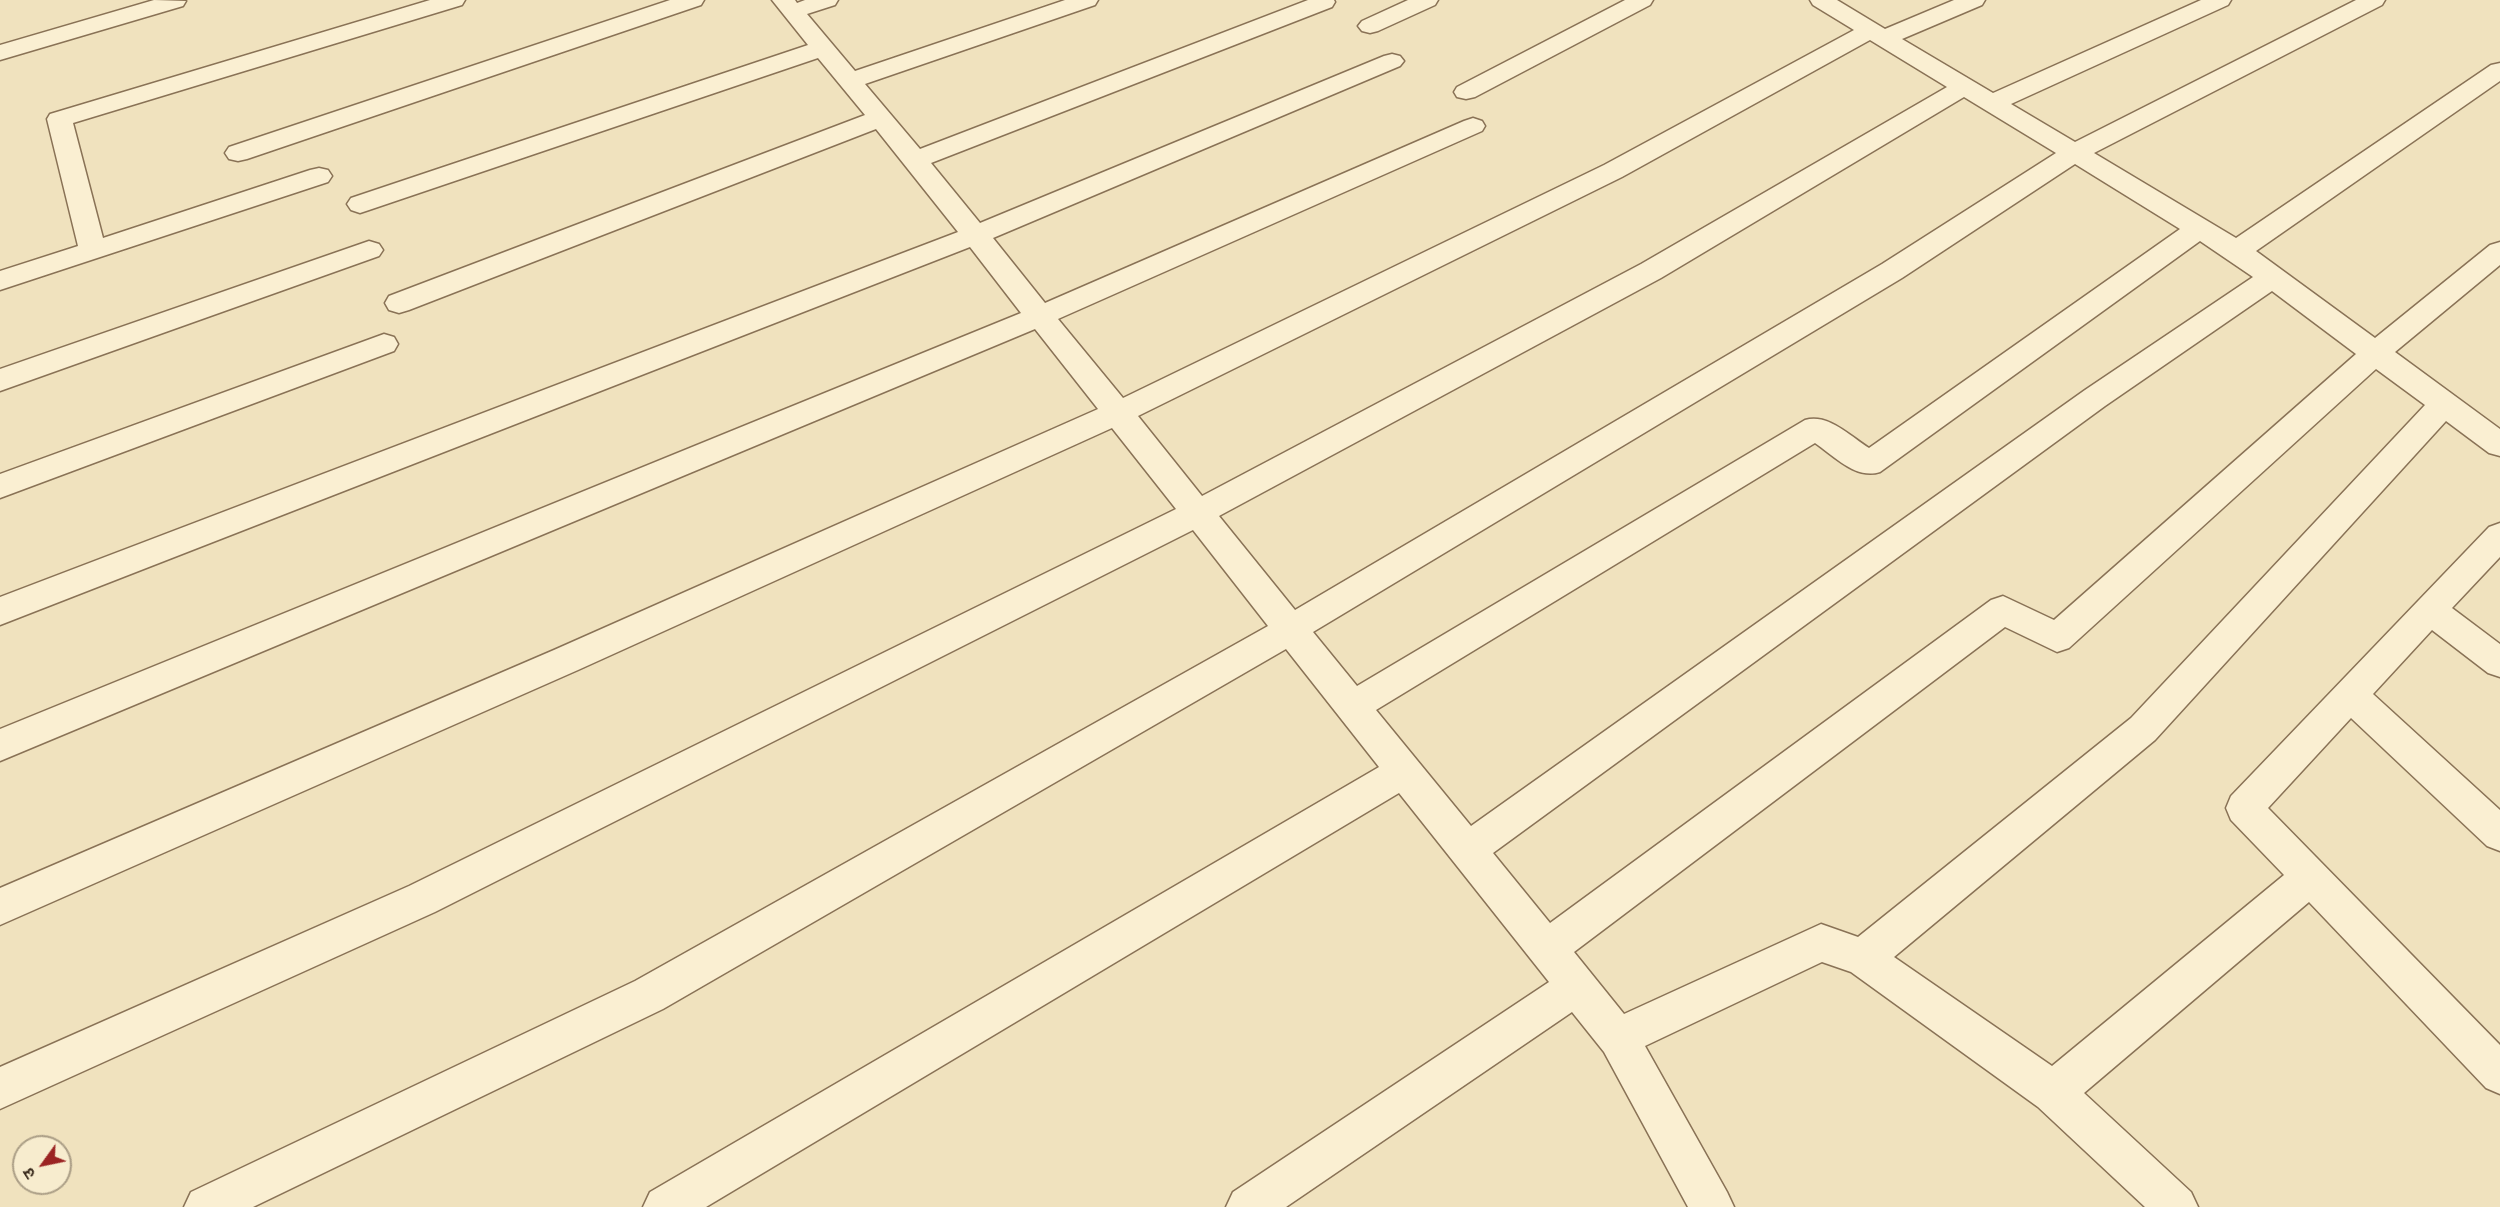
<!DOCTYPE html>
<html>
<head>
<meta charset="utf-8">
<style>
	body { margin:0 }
	#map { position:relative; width:2500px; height:1207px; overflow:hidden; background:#f0e2be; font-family:"Libre Baskerville","Noto Sans Devanagari",serif }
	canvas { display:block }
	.north { position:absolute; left:12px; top:1135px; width:60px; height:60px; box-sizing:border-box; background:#f7ecce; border:2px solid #ab9e86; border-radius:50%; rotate:237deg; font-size:16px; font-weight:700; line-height:24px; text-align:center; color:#38291b }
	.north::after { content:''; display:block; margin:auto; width:21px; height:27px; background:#9b2423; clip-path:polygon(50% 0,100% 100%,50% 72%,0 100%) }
</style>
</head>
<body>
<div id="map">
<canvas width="2500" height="1207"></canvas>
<div class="north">उ</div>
</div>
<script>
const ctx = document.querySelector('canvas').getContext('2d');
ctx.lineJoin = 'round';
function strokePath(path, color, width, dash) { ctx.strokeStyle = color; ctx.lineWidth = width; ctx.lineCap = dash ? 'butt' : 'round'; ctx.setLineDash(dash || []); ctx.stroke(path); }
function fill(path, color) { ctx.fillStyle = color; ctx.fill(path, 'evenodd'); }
const minor = new Path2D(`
	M154,0L186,1L183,6L0,60V45Z
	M430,0H465L462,5L73,123L103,238L310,170L319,168L328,170L332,176L328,182L0,290V271L78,246L47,119L50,114Z
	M670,0H704L701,5L247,159L238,161L229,159L225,153L229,147Z
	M772,0H795L797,3L805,0H838L835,5L807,14L855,71L1065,0H1098L1095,5L865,84L920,149L1308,0H1334L1335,2L1332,7L931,163L980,223L1384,56L1392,54L1400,56L1404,61L1400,66L993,238L1045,303L1464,121L1473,118L1482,121L1485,126L1482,131L1058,319L1123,398L1604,165L1854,30L1813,5L1810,0H1837L1885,29L1954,0H1985L1982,5L1902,39L1993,93L2201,0H2231L2228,5L2011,104L2075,142L2356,0H2385L2382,5L2094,153L2236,238L2491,65L2500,63V81L2256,251L2375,338L2490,245L2500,242V265L2395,352L2500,429V456L2489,453L2446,421L2155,740L1894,957L2052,1066L2284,875L2231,820L2226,808L2231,796L2489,527L2500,523V557L2452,608L2500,644V677L2488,673L2432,630L2373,694L2500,810V851L2487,846L2351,718L2268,808L2500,1045V1094L2486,1088L2309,902L2084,1093L2191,1192L2198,1207H2145L2038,1107L1851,972L1822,962L1645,1046L1727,1192L1734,1207H1688L1604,1052L1572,1012L1286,1207H1226L1233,1192L1549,982L1399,793L706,1207H643L650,1192L1379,767L1286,649L663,1009L253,1207H184L191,1192L635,981L1268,626L1193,530L435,912L0,1109V1067L409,886L1176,509L1112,428L578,670L0,925V888L554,650L1098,409L1035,329L0,761V729L1021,313L970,247L0,625V597L958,232L876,129L409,310L399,313L389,310L385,303L389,296L865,115L818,58L369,210L360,213L351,210L347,204L351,198L808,45ZM1870,40L1947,87L1641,264L1202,496L1138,416L1622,177ZM1964,97L2056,153L1882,264L1295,610L1219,516L1661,278ZM2075,164L2180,229L1869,448C1850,436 1828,413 1805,420L1357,686L1313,632L1902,278ZM2200,241L2253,277L2085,390L1471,826L1376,710L1815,443C1834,456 1856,480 1880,472ZM2272,291L2356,354L2054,620L2003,596L1991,600L1550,923L1493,853L2105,406ZM2376,369L2425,405L2131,718L1858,937L1821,924L1624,1014L1574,952L2005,627L2057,652L2069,648Z
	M1408,0H1438L1435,5L1378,31L1370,33L1362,31L1358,26L1362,21Z
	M1625,0H1653L1650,5L1475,97L1466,99L1457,97L1454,92L1457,87Z
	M369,241L379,244L383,250L379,256L0,391V369Z
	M384,334L394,337L398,344L394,351L0,498V474Z`);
strokePath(minor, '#897256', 3);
fill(minor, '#faefd2');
</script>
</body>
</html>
